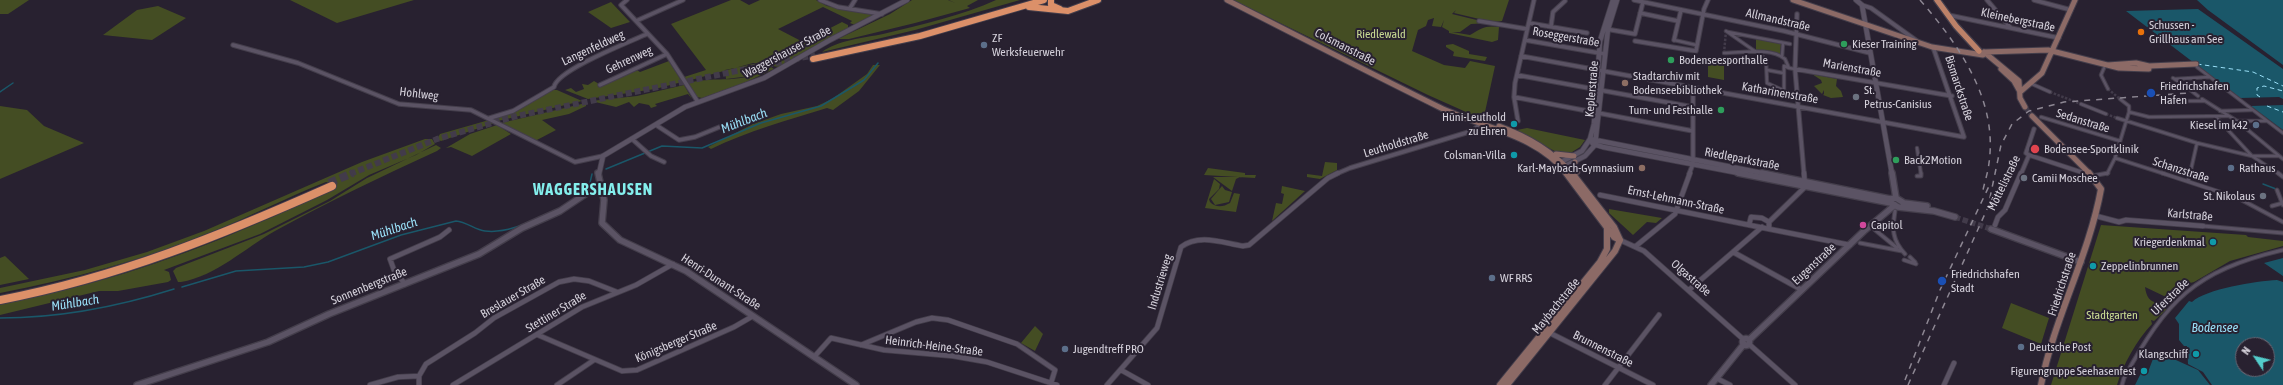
<!DOCTYPE html>
<html>
<head>
<meta charset="utf-8">
<style>
	body { margin:0 }
	#map { position:relative; width:2283px; height:385px; overflow:hidden; background:#282130; font-family:"Asap Condensed",sans-serif }
	canvas { display:block }
	.north { position:absolute; left:2235px; top:337px; width:40px; height:40px; box-sizing:border-box; background:#282130; border:1px solid #6d6774; border-radius:50%; rotate:305deg; font-size:11px; font-weight:700; line-height:16px; text-align:center; color:#d5d1db }
	.north::after { content:''; display:block; margin:auto; width:14px; height:18px; background:#53cdcb; clip-path:polygon(50% 0,100% 100%,50% 72%,0 100%) }
</style>
</head>
<body>
<div id="map">
<canvas width="2283" height="385"></canvas>
<div class="north">N</div>
</div>
<script>
const ctx = document.querySelector('canvas').getContext('2d');
ctx.lineJoin = 'round';
function fill(path, color) { ctx.fillStyle = color; ctx.fill(path, 'evenodd'); }
function strokePath(path, color, width, dash) { ctx.strokeStyle = color; ctx.lineWidth = width; ctx.lineCap = dash ? 'butt' : 'round'; ctx.setLineDash(dash || []); ctx.stroke(path); }
function label(font, color, halo, rows, align = 'center') {
  ctx.font = font + ' "Asap Condensed",sans-serif'; ctx.lineWidth = 4; ctx.setLineDash([]); ctx.textBaseline = 'middle'; ctx.strokeStyle = halo; ctx.fillStyle = color; for (const [text, x, y, turn = 0] of rows) {
    ctx.save(); ctx.translate(x, y); ctx.rotate((+turn || 0) * Math.PI / 180); ctx.textAlign = isNaN(turn) ? turn : align; if (halo) ctx.strokeText(text, 0, 0); ctx.fillText(text, 0, 0); ctx.restore();
  }
}
fill(new Path2D(`
	M0,0H29L8,14H0Z
	M290,0H414L337,23Z
	M731,0H740L749,5L760,0H816L827,6L876,14L855,25L850,23L852,21L823,7L778,29L803,42L842,22L848,25V29L779,67L753,63L687,81L684,77L706,70L671,24Z
	M912,0H948L955,3L949,0H978L967,6L970,8L915,23L849,39H838L890,14Z
	M996,0H1020L915,30L822,52C838,40 864,38 883,34C921,25 963,15 996,0Z
	M1233,0H1509L1502,21L1492,22L1454,13L1456,10L1452,14L1489,23L1471,24L1460,32H1452L1470,35C1481,28 1486,25 1499,27L1498,40L1492,42L1449,33V31L1442,27L1444,20L1441,27L1432,26L1434,18L1428,20L1426,26L1418,30L1412,51L1444,65L1465,68L1470,61L1495,66L1485,112L1475,116L1428,95Z
	M611,2L630,22L611,28L588,12Z
	M158,6L186,18L152,40L103,35L137,10Z
	M1756,39L1781,44L1780,55L1756,50Z
	M1453,44L1469,51V54L1487,57L1485,61L1453,56L1454,52L1446,47V45Z
	M669,61L682,82L655,89L588,99L565,90L571,88L576,92L584,89L582,84L588,85L594,81L599,84L598,86L635,69L640,72Z
	M1708,63L1724,66V80L1708,77Z
	M753,64L770,66L750,76L726,79L725,70Z
	M873,65H880L859,91L833,110L827,108C788,120 748,131 711,149L708,147L753,124L781,114L817,106L832,99L867,74Z
	M771,67L774,69L742,84L702,98L697,97L688,83C719,75 739,86 771,67Z
	M1812,74L1837,79L1836,86L1841,91L1843,97L1831,98L1823,95L1824,94V90L1822,94L1814,86L1822,83L1821,80Z
	M684,85L692,99L688,94L655,104L657,106L651,108L649,105L639,103L634,107L629,102L616,107L591,101L637,96Z
	M551,90H557L582,101L498,121L496,119Z
	M586,103V106L569,114L542,120L556,130L535,141L501,123Z
	M0,106L27,110L44,126L84,143L0,179Z
	M489,120L494,123L441,141L437,139L440,134Z
	M497,125L511,134L472,156L451,147L446,148L470,134Z
	M1527,128L1585,140L1580,147L1569,154L1558,153L1517,130Z
	M425,139H432L435,144L416,155L369,175L327,200L260,234L164,270L169,272L171,280L168,282L118,291H99L0,315V304C86,288 169,262 249,227C277,215 305,205 330,183L326,182C285,198 252,216 211,232C143,260 72,279 0,293V288L85,270L147,252L204,231L362,162Z
	M436,145L441,148L437,151C382,176 328,202 275,231C245,248 216,276 181,282H178L173,271L176,268L264,234L330,201L367,178Z
	M1325,162L1337,163V170L1320,179L1307,177V174L1322,176Z
	M1208,168L1245,173V175H1256L1255,178L1204,175Z
	M1213,177H1240L1236,179L1232,191Z
	M1214,179L1220,184L1219,189L1209,199L1210,202C1216,208 1223,207 1230,203L1234,193L1240,194L1236,212L1205,208Z
	M1222,186L1225,190L1232,192L1229,202L1215,205L1211,199Z
	M1282,186L1305,191L1272,221L1276,203L1282,204L1284,194L1281,193Z
	M1609,209L1662,218L1656,223L1647,222L1633,235L1609,213Z
	M2101,225L2246,235L2248,237L2283,241V246L2230,261L2194,282L2179,286L2166,297L2145,287C2148,307 2156,298 2167,309L2154,321L2151,320L2152,324C2137,340 2123,364 2117,385H2051Z
	M5,256L29,279L0,285V258Z
	M2011,303L2049,318L2041,344L2002,328Z
	M1035,326L1043,334L1035,351L1021,343Z`), '#444d23');
fill(new Path2D(`
	M2197,0H2283V65L2208,10Z
	M2198,9L2283,69V99L2279,97L2240,98L2126,11Z
	M2283,105V130L2251,106Z
	M2283,258V276L2264,263Z
	M2277,280L2283,282V385H2212L2203,372L2188,364L2187,346H2184L2179,340V324L2175,318L2189,301L2192,302C2206,289 2256,281 2277,280ZM2243,345H2267V369H2243Z
	M2156,351L2198,370L2210,385H2135L2141,373L2148,372Z`), '#1a5769');
strokePath(new Path2D(`
	M0,92L13,83
	M606,169L662,146L702,148L761,123L821,106L864,80L878,63
	M2263,184L2276,189
	M577,196L589,187L592,174
	M182,287L236,271L304,267L328,262L401,235L456,221C467,222 475,230 485,231C509,234 533,220 554,211
	M0,318C60,318 117,307 174,289`), '#1a5769', 1.5);
strokePath(new Path2D(`
	M2197,64L2253,72L2283,86
	M2260,97L2257,95V88L2264,86L2283,91
	M2267,106L2283,112`), '#99dff7', 1, [4.5, 3.5]);
strokePath(new Path2D(`
	M1724,53L1726,31
	M2108,89L2120,99
	M2050,92L2081,104
	M2106,114L2117,118`), '#423b4a', 2.5, [2.5, 1.5]);
strokePath(new Path2D(`
	M1955,217L1991,229`), '#423b4a', 5.5, [5.5, 2.5]);
strokePath(new Path2D(`
	M2025,107L2032,116`), '#423b4a', 5, [5, 2.5]);
strokePath(new Path2D(`
	M350,174L437,139L517,116L815,55`), '#423b4a', 6, [6, 3]);
strokePath(new Path2D(`
	M329,183L353,173`), '#423b4a', 8, [8, 4]);
const pedestrianFar1 = new Path2D(`
	M1726,31L1766,59L1767,83L1789,93
	M1728,32L1790,44
	M1674,40L1696,45
	M1724,53C1742,53 1771,47 1785,59L1789,68L1795,69
	M1782,57L1783,43
	M2197,67L2283,133
	M2104,68L2101,75L2108,89
	M1767,70L1783,73
	M2173,78L2179,82
	M2175,79L2210,77
	M2032,84L2050,92
	M2185,86L2198,96
	M1784,89V66L1789,68
	M2202,99L2237,121L2283,159
	M2186,101H2204
	M2081,104L2106,114
	M2220,111L2252,110
	M2129,112L2149,117L2228,116
	M2041,117L2120,141
	M2216,117L2252,156H2279
	M2117,118L2197,143L2252,156L2279,174
	M2237,121H2267
	M1917,148L1921,174
	M2115,158L2165,174
	M2107,174L2115,158L2129,112V106L2120,99
	M2190,174L2197,143`);
const pedestrian = new Path2D(`
	M2162,173L2238,198L2283,222
	M2278,173L2283,177
	M1917,176H1921V173
	M2092,176L2108,173
	M2188,181L2190,173
	M2277,190L2283,205
	M2272,206L2283,203
	M1895,211C1892,229 1892,240 1905,254
	M2203,226L2283,233
	M1874,229L1897,248
	M1860,243L1902,251
	M1910,257L1915,262
	M1904,260L1916,264
	M2122,385L2124,378C2167,300 2194,271 2283,250`);
const minorFar1 = new Path2D(`
	M627,0L621,5L667,54L698,102
	M820,0L838,7L882,14
	M1634,0L1784,31L1870,53
	M1987,0L2010,27
	M2034,0L2071,10
	M1862,5L1871,8L1917,41
	M850,8L855,0
	M1640,13L1678,21
	M1797,14L1795,69L1804,174
	M1948,15L2059,38
	M636,21L683,0
	M1479,21L1527,29
	M1529,23L1587,33
	M1551,26L1553,12L1565,1
	M1606,29L1635,34L1643,2
	M1525,40L1605,54
	M1674,40L1681,10
	M1635,41L1696,51L1704,9L1708,0
	M233,45L298,63L399,104L471,110L575,162L603,156
	M1521,56L1964,137L1933,47
	M1795,69L1952,96
	M1517,75L1693,107
	M600,85L667,54
	M1514,97L1693,131
	M490,118L513,111L554,87C557,70 629,42 647,34
	M1518,121L1514,97L1515,83L1534,0
	M656,125L679,140L695,137L722,126
	M632,139L651,156L664,162
	M2029,155L2087,174
	M1336,174L1350,168L1472,131L1484,121
	M1689,174L1693,164V88
	M2021,174L2029,155L2026,153L2034,129`);
const minor = new Path2D(`
	M2084,173L2092,176
	M1600,195L1769,229V222
	M2096,216L2119,222L2126,220L2203,226
	M1769,222L1805,187L1804,173
	M1749,225L1751,217L1762,218L1769,222
	M1995,225L1998,217L2005,210L2021,173
	M1769,229L1850,245
	M1620,240L1644,251L1743,339
	M1636,246L1675,214L1690,173
	M1733,252L1802,290
	M405,284L394,270L390,259L440,237L449,230
	M1689,290L1762,227
	M1548,332L1653,385
	M538,335L622,371L637,370L734,327L753,316
	M861,345L916,322L932,318L948,320L1017,344L1055,370L1051,383
	M1750,345L1795,385
	M814,357L831,338L884,350L953,356L987,362L1057,385
	M1121,370L1148,385
	M1716,378L1730,385
	M370,385L398,377L419,376
	M419,385V376L426,364L475,333L494,318L559,282L574,279L589,281L617,292
	M453,385L582,307L636,285L673,264
	M557,385L594,360
	M1107,385L1157,328L1181,247C1199,233 1223,243 1243,246L1249,245L1328,178L1338,173
	M1605,385L1659,315
	M1944,385L1954,363`);
const tertiaryFar1 = new Path2D(`
	M1856,0L1862,5L1892,174
	M1590,139L1593,144L1603,147L1744,174
	M1590,139L1767,174
	M1563,161L1582,151L1590,139L1594,124L1600,41L1613,0
	M1567,165L1585,156L1595,145L1608,29L1617,0
	M599,174L603,156L685,107L764,78L830,40L907,0`);
const tertiary = new Path2D(`
	M598,173L604,200L602,223L620,240L686,271L856,385
	M1738,173L1891,203L1898,207L1934,211L1955,217
	M1762,173L1890,199L1896,198L1904,203L1927,206
	M1892,173L1896,198
	M1991,229L2081,262
	M1742.5 342a3.5 3.5 0 1 1 7 0a3.5 3.5 0 1 1-7 0Z
	M1749,340L1864,231L1895,205
	M137,385L268,342L329,314L479,254L522,228L560,211L587,193L600,188
	M1711,385L1744,344`);
const secondaryFar1 = new Path2D(`
	M1227,0C1298,36 1368,72 1439,107C1482,128 1536,134 1567,174
	M1793,0L1932,47L1983,55
	M1984,52L2019,81L2020,98L2025,107
	M1985,52L2048,50L2119,68L2149,69V66L2136,63L2108,65
	M2149,66L2196,64
	M2001,69L2014,81L2019,90
	M2020,92L2042,73L2075,0
	M2032,116L2090,174
	M1499,126C1529,137 1552,151 1573,174
	M1556,154L1574,156
	M1575,162L1574,167L1577,172`);
const secondary = new Path2D(`
	M1566,173L1614,237L1620,240
	M1572,173L1614,227L1620,240
	M1500,385L1600,262L1607,249V229
	M1507,385L1615,251L1620,240
	M2041,385C2054,318 2089,256 2101,189L2089,173`);
const primary = new Path2D(`
	M1937,0L1956,26L1979,51`);
const trunkFar1 = new Path2D(`
	M1051,0V5L1060,9
	M1029,7L1068,11L1098,0
	M813,59L920,36L1044,0`);
const trunk = new Path2D(`
	M0,300C119,277 222,235 332,186`);
strokePath(pedestrianFar1, '#443e4b', 4.5);
strokePath(pedestrian, '#443e4b', 5);
strokePath(minorFar1, '#443e4b', 5.5);
strokePath(minor, '#443e4b', 6);
strokePath(tertiaryFar1, '#443e4b', 6);
strokePath(tertiary, '#443e4b', 8);
strokePath(secondaryFar1, '#443e4b', 7);
strokePath(secondary, '#443e4b', 8);
strokePath(primary, '#443e4b', 8);
strokePath(trunkFar1, '#443e4b', 8);
strokePath(trunk, '#443e4b', 10);
strokePath(pedestrianFar1, '#5b5364', 2.5);
strokePath(pedestrian, '#5b5364', 3);
strokePath(minorFar1, '#5b5364', 3.5);
strokePath(minor, '#5b5364', 4.5);
strokePath(tertiaryFar1, '#5b5364', 4.5);
strokePath(tertiary, '#5b5364', 5.5);
strokePath(secondaryFar1, '#8c6a66', 5);
strokePath(secondary, '#8c6a66', 6);
strokePath(primary, '#bc8168', 5.5);
strokePath(trunkFar1, '#dc9069', 6);
strokePath(trunk, '#dc9069', 8);
strokePath(new Path2D(`
	M1920,0C1959,45 1998,100 1989,163C1988,172 1985,181 1983,190
	M1905,380L1940,290L1990,184
	M1908,385L1988,207L2001,145L2012,124L2029,111L2064,102L2188,93`), '#8d8793', 1.5, [6, 6]);
for (const [x, y, r, color] of [
	[2141,32,4,"#e8710a"],
	[1844,44,4,"#2e9e5b"],
	[984,45,4,"#5c6f8a"],
	[1671,60,4,"#2e9e5b"],
	[1625,83,4,"#8d6e63"],
	[2151,93,5,"#1a4fb4"],
	[1856,97,4,"#6b7280"],
	[1721,110,4,"#2e9e5b"],
	[1514,124,4,"#0f9aa8"],
	[2256,125,4,"#5c6f8a"],
	[2035,149,5,"#e0444e"],
	[1514,155,4,"#0f9aa8"],
	[1896,160,4,"#2e9e5b"],
	[1642,168,4,"#8d6e63"],
	[2231,168,4,"#5c6f8a"],
	[2024,178,4,"#6b7280"],
	[2263,196,4,"#6b7280"],
	[1863,225,4,"#d1479c"],
	[2213,242,4,"#0f9aa8"],
	[2093,266,4,"#0f9aa8"],
	[1492,278,4,"#5c6f8a"],
	[1942,281,5,"#1a4fb4"],
	[2021,347,4,"#5c6f8a"],
	[1065,349,4,"#5c6f8a"],
	[2196,354,4,"#0f9aa8"],
	[2144,371,4,"#0f9aa8"]
]) { const dot = new Path2D(); dot.arc(x, y, r, 0, 2 * Math.PI); ctx.fillStyle = color; ctx.fill(dot); strokePath(dot, '#282130', 1.5); }
label('12px', '#d5d1db', '#282130', [
	["Allmandstraße",1778,20,13],
	["Kleinebergstraße",2018,20,12],
	["Roseggerstraße",1566,37,10],
	["Colsmanstraße",1345,47,27],
	["Langenfeldweg",593,48,-25],
	["Waggershauser Straße",787,52,-28],
	["Gehrenweg",629,60,-25],
	["Marienstraße",1852,68,10],
	["Bismarckstraße",1959,88,72],
	["Keplerstraße",1592,89,-85],
	["Katharinenstraße",1780,93,10],
	["Hohlweg",419,94,7],
	["Sedanstraße",2083,121,17],
	["Leutholdstraße",1396,144,-17],
	["Riedleparkstraße",1742,159,11],
	["Schanzstraße",2181,170,18],
	["Möttelistraße",2004,183,-64],
	["Ernst-Lehmann-Straße",1676,200,12],
	["Karlstraße",2190,215,5],
	["Eugenstraße",1814,264,-43],
	["Olgastraße",1691,278,41],
	["Henri-Dunant-Straße",721,282,33],
	["Industrieweg",1160,282,-73],
	["Friedrichstraße",2062,284,-72],
	["Sonnenbergstraße",369,286,-22],
	["Breslauer Straße",513,297,-30],
	["Uferstraße",2170,297,-44],
	["Maybachstraße",1556,306,-51],
	["Stettiner Straße",556,312,-31],
	["Königsberger Straße",676,342,-23],
	["Heinrich-Heine-Straße",934,346,7],
	["Brunnenstraße",1603,349,27]
]);
label('12px', '#d5d1db', '#282130', [
	["Schussen -",2149,25],
	["Grillhaus am See",2149,39],
	["ZF",992,38],
	["Werksfeuerwehr",992,52],
	["Kieser Training",1852,44],
	["Bodenseesporthalle",1679,60],
	["Stadtarchiv mit",1633,76],
	["Bodenseebibliothek",1633,90],
	["Friedrichshafen",2160,86],
	["Hafen",2160,100],
	["St.",1864,90],
	["Petrus-Canisius",1864,104],
	["Turn- und Festhalle",1713,110,"right"],
	["Hüni-Leuthold",1506,117,"right"],
	["zu Ehren",1506,131,"right"],
	["Kiesel im k42",2248,125,"right"],
	["Bodensee-Sportklinik",2044,149],
	["Colsman-Villa",1506,155,"right"],
	["Back2Motion",1904,160],
	["Karl-Maybach-Gymnasium",1634,168,"right"],
	["Rathaus",2239,168],
	["Camii Moschee",2032,178],
	["St. Nikolaus",2255,196,"right"],
	["Capitol",1871,225],
	["Kriegerdenkmal",2205,242,"right"],
	["Zeppelinbrunnen",2101,266],
	["Friedrichshafen",1951,274],
	["Stadt",1951,288],
	["WF RRS",1500,278],
	["Deutsche Post",2029,347],
	["Jugendtreff PRO",1073,349],
	["Klangschiff",2188,354,"right"],
	["Figurengruppe Seehasenfest",2136,371,"right"]
], 'left');
label('12px', '#c9db92', '#282130', [
	["Riedlewald",1381,34],
	["Stadtgarten",2112,315]
]);
label('italic 13px', '#99dff7', '#282130', [
	["Mühlbach",744,121,-21],
	["Mühlbach",394,229,-18],
	["Mühlbach",75,303,-9],
	["Bodensee",2215,328]
]);
ctx.letterSpacing = '1px';
label('bold 16px', '#84efed', '#282130', [
	["WAGGERSHAUSEN",593,190]
]);
ctx.letterSpacing = '0px';
</script>
</body>
</html>
